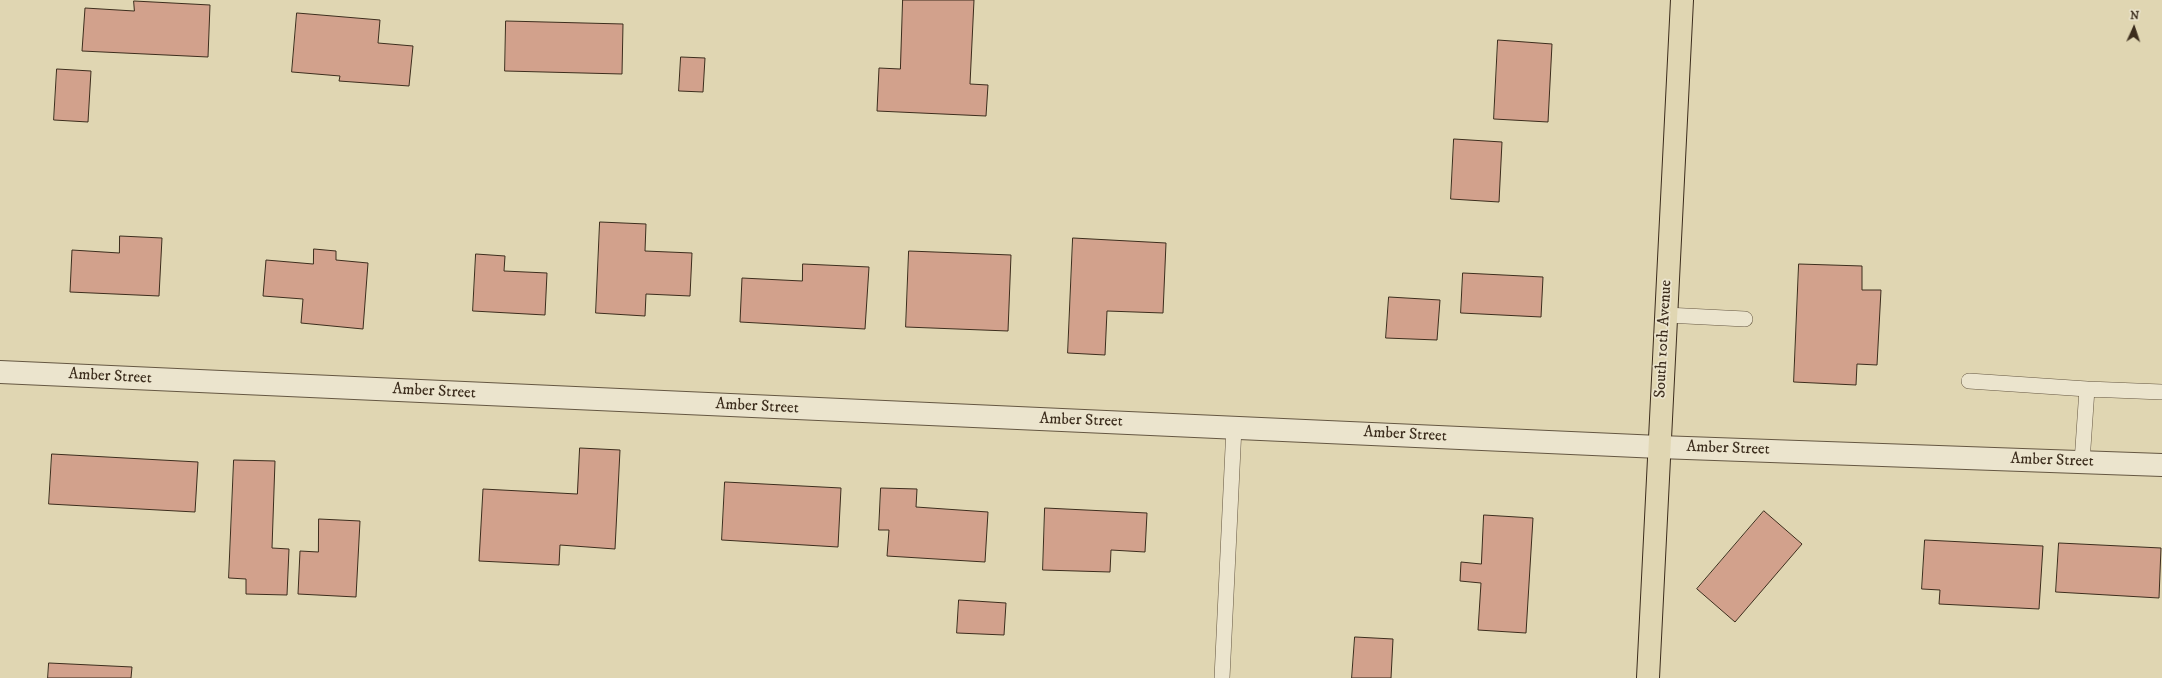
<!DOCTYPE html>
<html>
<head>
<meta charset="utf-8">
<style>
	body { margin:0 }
	#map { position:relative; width:2162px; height:678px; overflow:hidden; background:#e0d6b2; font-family:"IM FELL DW Pica",serif }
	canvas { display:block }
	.north { position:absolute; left:2114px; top:8px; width:40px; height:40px; -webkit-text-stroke:3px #ebe4cd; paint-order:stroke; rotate:3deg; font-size:11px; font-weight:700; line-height:16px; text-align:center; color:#3c2d1d }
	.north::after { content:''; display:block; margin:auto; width:14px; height:18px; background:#3c2d1d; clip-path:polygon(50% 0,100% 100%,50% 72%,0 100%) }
</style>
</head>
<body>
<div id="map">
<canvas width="2162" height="678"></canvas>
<div class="north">N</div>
</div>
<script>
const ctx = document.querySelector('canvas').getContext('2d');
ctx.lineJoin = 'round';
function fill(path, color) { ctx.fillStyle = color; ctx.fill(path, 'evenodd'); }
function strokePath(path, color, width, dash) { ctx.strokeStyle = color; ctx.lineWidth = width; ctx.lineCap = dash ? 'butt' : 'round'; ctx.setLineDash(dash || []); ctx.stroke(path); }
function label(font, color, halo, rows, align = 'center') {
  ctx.font = font + ' "IM FELL DW Pica",serif'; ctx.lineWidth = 3.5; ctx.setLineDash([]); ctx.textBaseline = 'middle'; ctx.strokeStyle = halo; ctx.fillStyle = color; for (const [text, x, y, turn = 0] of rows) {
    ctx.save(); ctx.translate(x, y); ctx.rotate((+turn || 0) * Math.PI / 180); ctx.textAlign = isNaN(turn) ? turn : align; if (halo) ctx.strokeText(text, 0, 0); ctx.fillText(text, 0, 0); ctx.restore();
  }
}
const building = new Path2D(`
	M903,0H974L970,84L988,85L986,116L877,111L879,68L900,69Z
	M134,1L210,5L208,57L82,51L85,8L134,11Z
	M297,13L380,20L378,43L413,46L409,86L339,81L340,76L292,72Z
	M506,21L623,24L622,74L505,71Z
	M1498,40L1552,44L1548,122L1494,119Z
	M681,57L705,58L703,92L679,91Z
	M57,69L91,71L88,122L54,120Z
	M1454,139L1502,142L1499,202L1451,199Z
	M600,222L646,224L645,251L692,253L690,296L646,294L645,316L596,313Z
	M120,236L162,238L159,296L70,292L72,250L119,253Z
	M1073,238L1166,243L1163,313L1107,311L1105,355L1068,353Z
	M314,249L336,251V260L368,263L363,329L301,323L303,299L263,296L266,260L313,264Z
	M909,251L1011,255L1008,331L906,327Z
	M476,254L505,256L504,271L547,273L545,315L473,311Z
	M803,264L869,267L865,329L740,322L742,278L802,281Z
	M1799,264L1862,266V290H1881L1877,365L1857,364L1856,385L1794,382Z
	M1463,273L1543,277L1541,317L1461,313Z
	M1389,297L1440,300L1437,340L1386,338Z
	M580,448L620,450L615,549L560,545L559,565L479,561L483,489L577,494Z
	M52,454L198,462L195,512L49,504Z
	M234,460L275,461L272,548L289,549L287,595L246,594V579L229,578Z
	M725,482L841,488L838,547L722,540Z
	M881,488L917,489L916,507L988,512L985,562L887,556L889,530H879Z
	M1045,508L1147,513L1145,552L1111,550L1110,572L1043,570Z
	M1764,511L1802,544L1735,622L1697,589Z
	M1484,515L1533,518L1526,633L1478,630L1481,583L1460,581L1461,562L1481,564Z
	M319,519L360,521L356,597L298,594L300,551L318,552Z
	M1925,540L2043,546L2039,609L1939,604L1940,590L1922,589Z
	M2059,543L2161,548L2159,598L2056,592Z
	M959,600L1006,603L1004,635L957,633Z
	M1355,637L1393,639L1391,678H1352Z
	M49,663L132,667L131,678H48Z`);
fill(building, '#d2a18c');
strokePath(building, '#3c2d1d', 1);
const lane = new Path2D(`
	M1666,315L1745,319
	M1969,381L2087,389
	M2082,462L2087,389L2162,392
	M1222,678L1234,427`);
const street = new Path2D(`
	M0,372L1659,447L2162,465`);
const primary = new Path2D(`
	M1648,678L1682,0`);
strokePath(lane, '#655742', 16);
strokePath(street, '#655742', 24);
strokePath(primary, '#3c2d1d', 24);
strokePath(lane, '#ebe4cd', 15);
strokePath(street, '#ebe4cd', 22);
strokePath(primary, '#e0d6b2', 22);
label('16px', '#3c2d1d', '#ebe4cd', [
	["South 10th Avenue",1664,339,-87],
	["Amber Street",110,377,3],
	["Amber Street",434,392,3],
	["Amber Street",757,407,3],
	["Amber Street",1081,421,2],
	["Amber Street",1405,435,3],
	["Amber Street",1728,449,2],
	["Amber Street",2052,461,2]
]);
</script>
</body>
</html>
